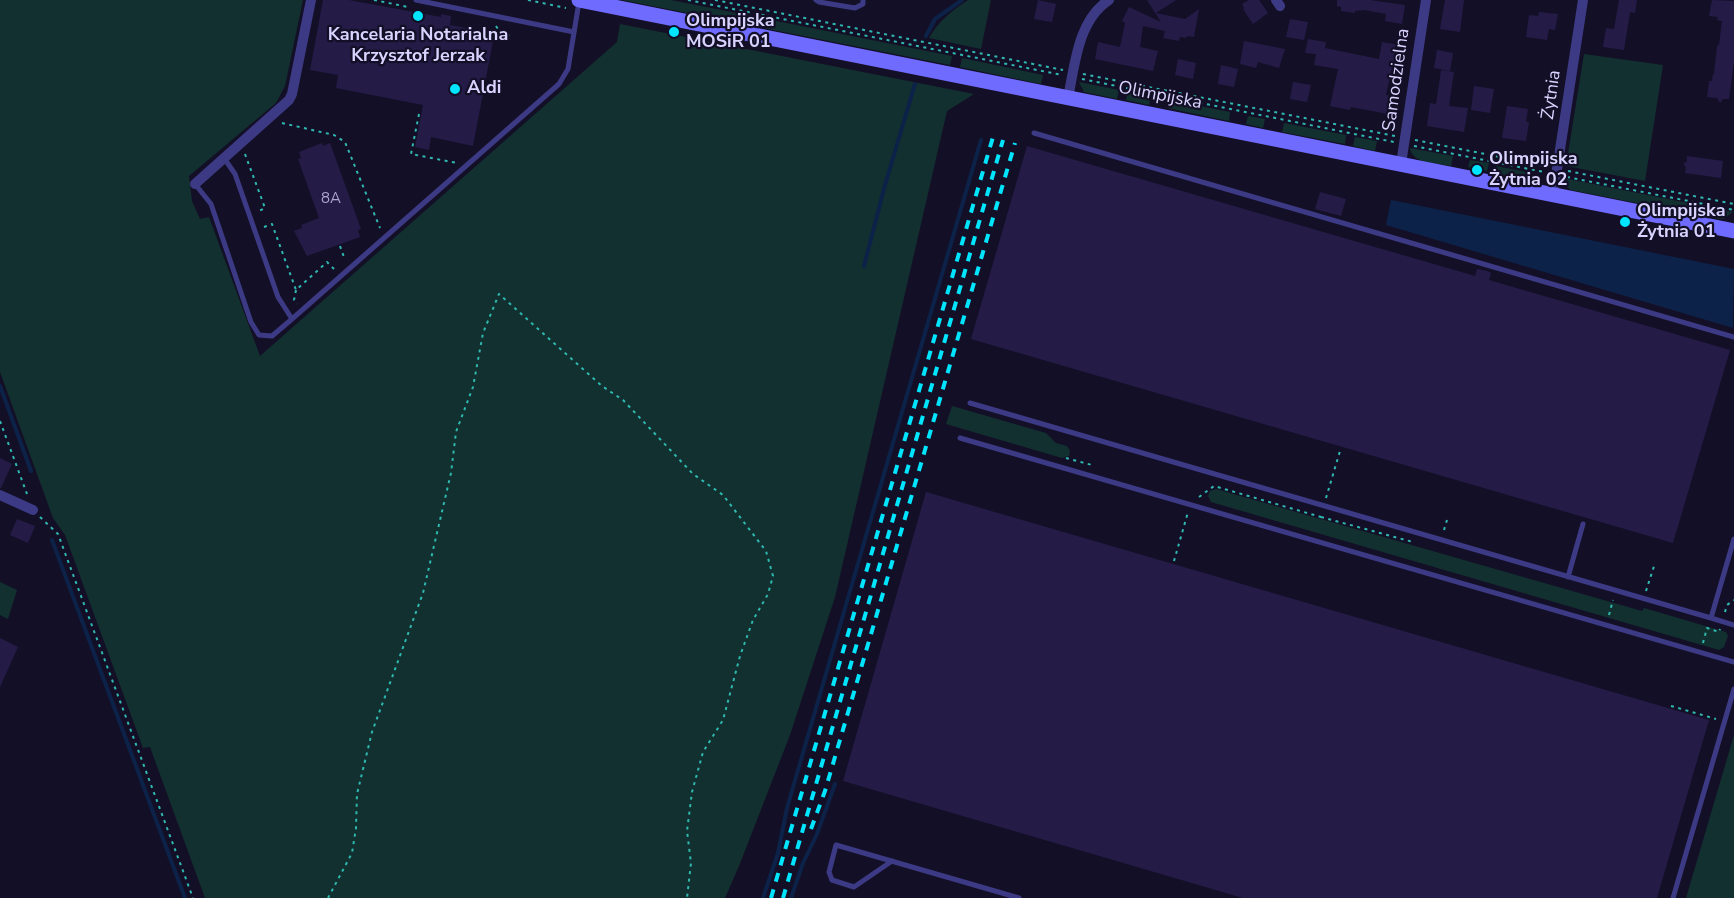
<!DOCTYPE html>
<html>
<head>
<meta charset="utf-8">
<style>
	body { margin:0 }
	canvas { display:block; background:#130f26 }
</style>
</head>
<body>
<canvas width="1734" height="898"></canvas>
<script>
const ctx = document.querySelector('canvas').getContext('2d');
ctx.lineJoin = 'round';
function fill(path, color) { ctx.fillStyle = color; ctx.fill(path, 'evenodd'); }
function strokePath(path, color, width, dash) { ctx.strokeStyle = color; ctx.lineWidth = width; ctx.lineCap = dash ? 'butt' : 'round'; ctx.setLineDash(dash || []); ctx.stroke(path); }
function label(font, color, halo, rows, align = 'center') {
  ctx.font = font + ' "Nunito Sans",sans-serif'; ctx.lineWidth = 4.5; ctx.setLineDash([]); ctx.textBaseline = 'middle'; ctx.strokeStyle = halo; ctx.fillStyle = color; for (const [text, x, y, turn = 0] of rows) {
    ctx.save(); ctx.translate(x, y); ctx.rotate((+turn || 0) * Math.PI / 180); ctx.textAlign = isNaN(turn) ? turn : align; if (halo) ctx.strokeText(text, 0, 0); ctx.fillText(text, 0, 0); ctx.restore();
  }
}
fill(new Path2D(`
	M0,0H303L285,86L276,103L189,176L192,201L200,219L209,217L260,356L617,42L620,24L974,94L947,111L835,597L790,735L739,866L725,898H205L150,747L143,748L65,535L53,518L0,372Z
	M622,0H671L952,56L950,65Z
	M968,0H991L981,49L929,38C939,20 952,11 968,0Z
	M1584,54L1663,65L1645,181L1566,166Z
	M962,58L1043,75L1041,84L960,67Z
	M1079,82L1119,90L1117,99L1084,92Z
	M1128,91L1151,96L1149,105L1126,100Z
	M1169,100L1230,112L1229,121L1167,108Z
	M1248,116L1265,119L1263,128L1246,124Z
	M1284,123L1346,135L1345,144L1282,132Z
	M1355,137L1377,141L1375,151L1353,146Z
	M1410,148L1453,156L1451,166C1437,163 1412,164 1410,148Z
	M1470,160L1489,163L1487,171L1468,167Z
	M1496,166L1527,172L1525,181L1495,174Z
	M1563,178L1733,212L1724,219H1718L1571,190L1565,186Z
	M952,406L1046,433L1056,443L1067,446L1070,451L1069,456L1062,458L946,424Z
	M1216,489L1642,611L1644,608L1726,632L1728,636L1724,647L1719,650L1211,502L1208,496L1210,491Z
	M0,582L17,590L8,619L0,615Z
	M1734,735V898H1686Z`), '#12302f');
fill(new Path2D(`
	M1391,200L1734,269L1733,328L1386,225Z`), '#0c2248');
strokePath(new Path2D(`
	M926,36L935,19L962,0
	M864,266L885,185L915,84
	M0,386L31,471
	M52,540L185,898
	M763,898L778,853L787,808L981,140
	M791,898L803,863L817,834L835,784`), '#0c2248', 4);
fill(new Path2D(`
	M323,0H349L441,17V14L451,16L450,25L483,31L493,41L473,146L431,137L429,150L415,147L423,105L336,88L338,75L310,70Z
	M1038,0L1056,4L1052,22L1034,19Z
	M1147,0H1176L1156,13L1185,19L1199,9L1194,37L1187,36L1186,38L1180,37L1179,41L1163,38L1165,31L1143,26L1140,47L1158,51L1153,71L1095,59L1098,42L1120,47L1125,23L1122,21L1129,7L1161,22Z
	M1249,0H1259L1268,13L1253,24L1243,9L1244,8L1242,4Z
	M1337,0H1370L1405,5L1402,24L1385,21L1386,14L1364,10L1355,11V13L1341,11V7L1337,6Z
	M1445,0H1464L1460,32L1440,29Z
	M1619,0H1637L1635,13L1630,12L1624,50L1603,47L1606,28L1614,29Z
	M1712,0L1734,1V61L1732,77L1729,99H1723L1720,103L1717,98L1707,97L1709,81H1712L1713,74H1714L1717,46L1719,45L1722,21L1717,20L1718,17L1709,16Z
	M1539,12L1558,14L1555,30L1549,29L1547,40L1526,37L1529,15L1538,16Z
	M1290,19L1308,22L1304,40L1286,37Z
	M1308,39L1326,42L1325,48L1379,59L1382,42L1400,45L1397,63H1393L1386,95L1391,96L1388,114L1351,107L1350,110L1330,106L1338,69L1314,65L1316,54L1305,53Z
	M1244,41L1285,49L1279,68L1258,62L1256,68L1240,64Z
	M1437,50L1453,53L1450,71L1434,68Z
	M1178,59L1196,63L1193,79L1175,75Z
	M1221,65L1238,69L1234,87L1218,84Z
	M1441,70L1454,72L1449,106L1468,108L1464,132L1427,126L1430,103L1436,104Z
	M1293,82L1311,85L1307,102L1290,99Z
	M1474,86L1494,89L1490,113L1471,110Z
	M1507,106L1528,109L1526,122H1529L1526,141L1502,138Z
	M322,143L323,146L330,143L361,229L358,230L360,237L307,256L294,231L302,228L301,225L319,218L298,159L301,158L299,152Z
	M1027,146L1475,276L1477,269L1487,271L1491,273L1489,280L1730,350L1673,543L971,339Z
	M1687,156L1723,161L1721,178L1685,173L1686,167L1683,164L1687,161Z
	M1320,192L1346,199L1341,216L1315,209Z
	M0,458L12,464L1,488H0Z
	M926,492L1709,720L1657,898H1243L843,781Z
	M17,519L35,526L28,543L10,535Z
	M0,638L18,647L0,687Z`), '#241b47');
strokePath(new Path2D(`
	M374,0L408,7
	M528,0L566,8
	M688,0L1062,75
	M715,0L1063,70
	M496,26L501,34L512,36
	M1083,74L1395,136
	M1082,79L1394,142
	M419,114L411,154L457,163
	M282,123L334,135L345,142L380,228
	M1415,140L1545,166
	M1414,146L1544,172
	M245,154L265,208L259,211
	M1568,171L1734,204
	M1567,177L1734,210
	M264,227L272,224L296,290L327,262L334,269
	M340,246L345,260
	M296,290L294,300L297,304
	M0,421L27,494
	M1066,458L1092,465
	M1199,497L1214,486L1321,517V515
	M1326,498L1340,451
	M40,517L58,534L193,898
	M1321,517L1413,542
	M1444,530L1447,520
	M1174,561L1188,512
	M1646,591L1655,563
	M1725,612L1727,605L1734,600
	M1609,615L1613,600
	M1703,643L1707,628L1719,632L1720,629
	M1671,706L1716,719
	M328,898L352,853L356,828L357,794L372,732L423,593L451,473L456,432L473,387L483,333L499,294L602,386L623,400L693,474L723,495L766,551L773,576L768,594L753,620L740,656L723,720L703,752L692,792L687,831L691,863L687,898`), '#2fb8b0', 2, [3, 4.5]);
strokePath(new Path2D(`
	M416,0L574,32
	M816,0L819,2L855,8L863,4V0
	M1034,133L1734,337
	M224,158L235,174L278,297L292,319L559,84L568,69L579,2
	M195,184L211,204L251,322L259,335L272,336L292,319
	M970,403L1711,618L1734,539
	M960,438L1734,662
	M1568,577L1583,524
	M1711,618L1734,625
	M892,861L854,887L832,880L829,872L836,845L1019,898
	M1673,898L1734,689`), '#3d3a85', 5);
strokePath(new Path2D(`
	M1276,0L1280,6
	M1068,98C1075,64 1078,20 1109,0
	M1401,164L1426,0
	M195,184L289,100L292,94L311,0
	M1553,195L1583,0
	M0,495L33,510`), '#3d3a85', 10);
strokePath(new Path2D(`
	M579,0L1734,231`), '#6f6bff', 15);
strokePath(new Path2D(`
	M811,829L825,791L1015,143
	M771,898L993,137
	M783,898L1003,140`), '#00e5ff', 4, [9, 8]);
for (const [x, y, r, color] of [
	[418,16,6,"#00e5ff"],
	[674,32,6,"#00e5ff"],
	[455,89,6,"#00e5ff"],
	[1477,170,6,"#00e5ff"],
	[1625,222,6,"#00e5ff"]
]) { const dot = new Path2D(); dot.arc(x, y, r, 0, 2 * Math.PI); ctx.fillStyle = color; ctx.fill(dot); strokePath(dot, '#130f26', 2); }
label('15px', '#aca6d1', null, [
	["8A",331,199]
]);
label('bold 18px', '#d9d4ff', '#130f26', [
	["Olimpijska",686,22],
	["MOSiR 01",686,43],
	["Kancelaria Notarialna",418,36,"center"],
	["Krzysztof Jerzak",418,57,"center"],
	["Aldi",467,89],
	["Olimpijska",1489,160],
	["Żytnia 02",1489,181],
	["Olimpijska",1637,212],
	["Żytnia 01",1637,233]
], 'left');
label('18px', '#d9d4ff', '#130f26', [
	["Samodzielna",1397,80,-82],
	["Żytnia",1552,95,-82],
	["Olimpijska",1160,96,11]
]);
</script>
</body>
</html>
